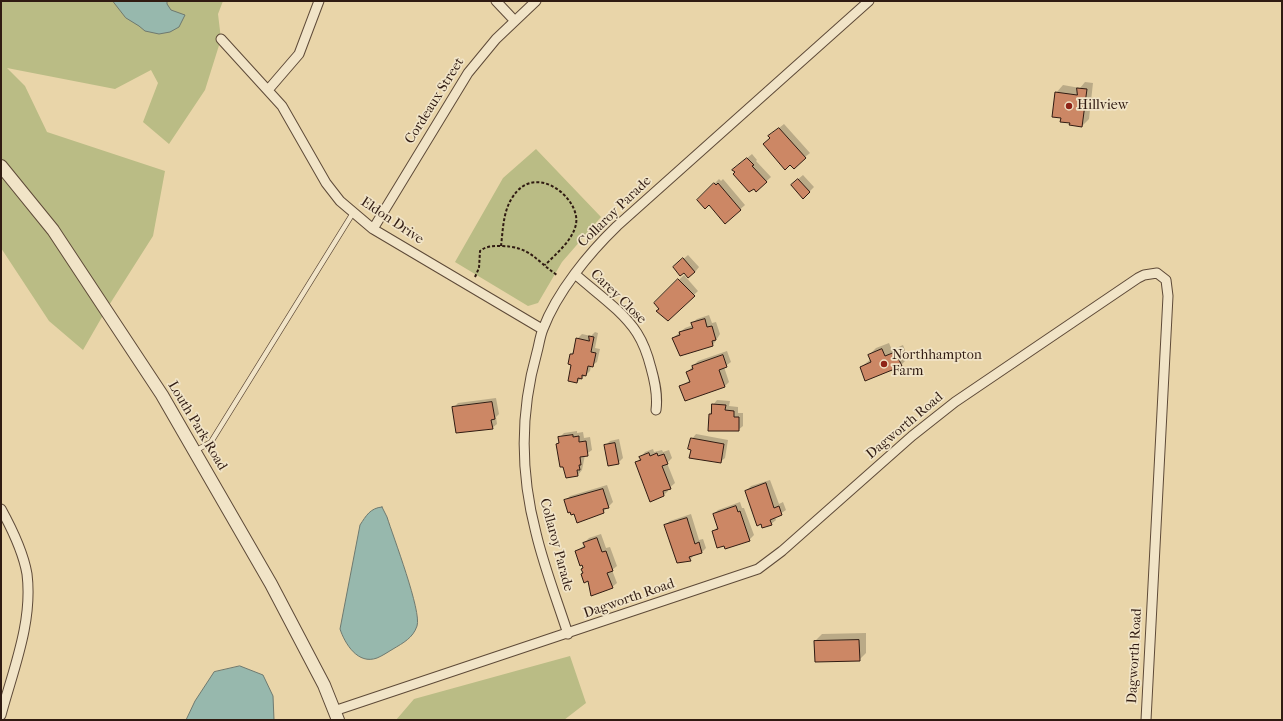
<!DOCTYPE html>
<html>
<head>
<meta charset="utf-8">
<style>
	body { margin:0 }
	#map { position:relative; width:1283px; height:721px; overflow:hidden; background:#e9d5a9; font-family:"IM FELL French Canon",serif }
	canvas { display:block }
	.frame { position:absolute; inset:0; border:2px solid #301b12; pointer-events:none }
</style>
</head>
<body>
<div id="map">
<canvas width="1283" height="721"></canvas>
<div class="frame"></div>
</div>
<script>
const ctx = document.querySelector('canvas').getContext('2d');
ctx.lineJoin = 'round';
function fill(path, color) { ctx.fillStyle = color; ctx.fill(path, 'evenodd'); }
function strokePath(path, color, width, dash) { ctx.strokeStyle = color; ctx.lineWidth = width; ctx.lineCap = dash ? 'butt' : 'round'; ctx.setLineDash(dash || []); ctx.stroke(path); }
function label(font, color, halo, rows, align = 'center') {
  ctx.font = font + ' "IM FELL French Canon",serif'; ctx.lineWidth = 3.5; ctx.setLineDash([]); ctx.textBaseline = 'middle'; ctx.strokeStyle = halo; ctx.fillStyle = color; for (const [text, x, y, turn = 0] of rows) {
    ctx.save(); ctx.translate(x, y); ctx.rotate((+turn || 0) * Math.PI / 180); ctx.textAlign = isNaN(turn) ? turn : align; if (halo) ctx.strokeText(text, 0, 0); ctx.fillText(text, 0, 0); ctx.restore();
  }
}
fill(new Path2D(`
	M1,1H223L218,14L221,39L205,90L169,144L143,122L158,83L151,70L115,89L7,68L25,86L47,132L165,171L153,236L106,310L83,350L49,321L1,248Z
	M536,149L601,217L562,262L538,303L528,306L455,262L503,178Z
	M570,656L586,703L564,720H396L414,699Z`), '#babc85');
const water = new Path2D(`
	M113,1H167V4L171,10L185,15L179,27L170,32L159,34L145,31L139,26L126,18Z
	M382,507L387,517C393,536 422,612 417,626C413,638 403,643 393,649C388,652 382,656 377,658C358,665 345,644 340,629L360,525C366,516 370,508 382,507Z
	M240,666L263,675L273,696L274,720H186L195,701L214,672Z`);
fill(water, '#97b8ad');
strokePath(water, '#6e796f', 1);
fill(new Path2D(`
	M1085,82L1093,83L1089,119L1082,126L1056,93L1063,85L1080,88Z
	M784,124L810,153L805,157L769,136Z
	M752,154L757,160L756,161L771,177L756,191L733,170Z
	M803,175L814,187L809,192L797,180Z
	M719,179L721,181L723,179L745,205L725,223L709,204L698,200Z
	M688,255L699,267L695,272L679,263Z
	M684,275L698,291L668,320L655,303Z
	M709,315L712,323L716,322L720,334L713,345L673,338L685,328L693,325L692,323L697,319Z
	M595,332L598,333L595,348L600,349L597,362L591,366L590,371L586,375L577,382L571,354L575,350L577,339L582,334L591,336Z
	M889,343L892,350L903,345L908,358L901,365L861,367L871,359L869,355L876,348Z
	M727,351L731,362L724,367L729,382L725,386H681L690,380L687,372L698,361Z
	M496,398L499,414L496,417L497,424L492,428L453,408L458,403Z
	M717,400L730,401L729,406L738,407V413H743V426L738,430H709L710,414L712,411L713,405Z
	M577,431V433L583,432L584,438L590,437L592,450L585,455L582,470L578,475L557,444L560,441V437L564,433Z
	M696,434L728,440L725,458L720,462L692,449V439Z
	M619,439L623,458L618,463L606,445L610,441Z
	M653,449L654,452L662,450L663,452L669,450L672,458L667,463L675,483L668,489V491L664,495L651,500L637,462L645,452Z
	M770,480L779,504L783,502L786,510L775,517L776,520L771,524L746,491L751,486Z
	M607,485L613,502L603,512L565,501L570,496Z
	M740,502L742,508H744L754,535L749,540L713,532L718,526L714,514L718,510Z
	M691,514L699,540L703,539L706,548L702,552L694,555L690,560L665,525L670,521Z
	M601,534L606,548L610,547L617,566L612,570L617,583L612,587L582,574L584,567L576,551L585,545L584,543L589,538Z
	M866,633V653L859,660L815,641L822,634Z`), '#0003');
const building = new Path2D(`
	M1077,88L1087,89L1082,127L1069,125L1070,123L1060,122L1061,118L1052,117L1055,92L1077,95Z
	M779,128L806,158L794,169L790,165L785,170L763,144L770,138L768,136Z
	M747,158L754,165L752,166L767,182L756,192L754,189L749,192L733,174L735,172L732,170Z
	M798,179L810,192L803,199L791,185Z
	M714,183L716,185L718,183L741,210L725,224L709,205L705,209L697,200Z
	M683,258L695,272L688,278L684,273L680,276L673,267Z
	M678,279L695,296L668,321L656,311L659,309L654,303Z
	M705,319L707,327L712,326L716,340L712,341L713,346L680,356L672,338L680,335L679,332L693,328L691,323Z
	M589,336L594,337L591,352L596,353L593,367L588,366L586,376L582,375V379L578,378L577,383L568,381L571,365L568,364L570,354H573L576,338L589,341Z
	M882,349L885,356L895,352L902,366L865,381L860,367L871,362L868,355Z
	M723,355L727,367L719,370L725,387L685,401L679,386L690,382L686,372L693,369L692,366Z
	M492,402L495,419L491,420L493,429L456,433L452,407Z
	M712,404L726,405L725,410L734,411V417H739V431H708L709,414H711Z
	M573,435V437L579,436V442L586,441L588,456L580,457L581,465H579L580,470H577L578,476L566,478L563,467H560L556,444L559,443L558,437Z
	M691,438L724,444L721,463L689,458L691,450L688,449Z
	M615,443L619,464L608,466L604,445Z
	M649,453L650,456L657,453L658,456L664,454L668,464L662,466L671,489L663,491L664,496L650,502L635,462L641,460L639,457Z
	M766,483L774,508L779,506L782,515L770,520L772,525L762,528L761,524L757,526L745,491Z
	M603,489L609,508L603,509L604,513L577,523L574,514L571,515L570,512L568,513L564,500Z
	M736,506L738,512L740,511L750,541L725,549L724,546L717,548L712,531L718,529L713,514Z
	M687,518L695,544L699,542L702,553L689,557L691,561L677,563L664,525Z
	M597,538L602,552L606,551L613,571L607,573L613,588L591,596L588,581L584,583L581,574L583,573L581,569L583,568L582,565L580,566L575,551L585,547L583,543Z
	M859,640L860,661L815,662L814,641Z`);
fill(building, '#cc8765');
strokePath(building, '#301b12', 1);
const service = new Path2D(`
	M195,451L211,442L353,213`);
const minor = new Path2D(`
	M496,1L514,20
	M221,39L282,106L326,183L340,201L373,229L542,329
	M268,90L299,54L319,1
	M373,229L468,73L496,39L536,1
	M575,274C595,292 622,310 637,333C644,344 648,356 651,368C655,382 658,395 656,410
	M1,509C12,529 23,551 27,574C33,622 13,670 1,715
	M568,634C557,600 544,567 536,533C520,472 520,412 537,352C539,345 540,336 543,329C557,292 589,253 617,226L869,1
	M334,711L758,569L782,551L912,436L955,402L1138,278L1144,275L1157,273L1166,280L1168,296L1146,720`);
const tertiary = new Path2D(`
	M1,166L53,230L162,395L271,584L324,685L338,720`);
strokePath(service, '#5e4a38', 6);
strokePath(minor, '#5e4a38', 11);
strokePath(tertiary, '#5e4a38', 14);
strokePath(new Path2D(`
	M501,246C503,230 503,212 512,198C535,160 581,199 576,224C573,240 556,254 545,265
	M475,277L479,268L480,251C486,246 493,246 500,246C530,246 535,260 557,275`), '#301b12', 2, [3, 2]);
strokePath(service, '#f1e4c7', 4.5);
strokePath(minor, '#f1e4c7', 9);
strokePath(tertiary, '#f1e4c7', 12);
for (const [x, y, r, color] of [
	[1069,106,4,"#8f2418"],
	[884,364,4,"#8f2418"]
]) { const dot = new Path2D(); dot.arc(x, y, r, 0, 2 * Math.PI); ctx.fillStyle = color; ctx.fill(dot); strokePath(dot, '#f1e4c7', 1.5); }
label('14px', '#301b12', '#f1e4c7', [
	["Cordeaux Street",435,101,-58],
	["Collaroy Parade",615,212,-44],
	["Eldon Drive",392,221,34],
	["Carey Close",618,297,44],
	["Louth Park Road",197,426,59],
	["Dagworth Road",905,426,-40],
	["Collaroy Parade",556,545,75],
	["Dagworth Road",629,599,-19],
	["Dagworth Road",1135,656,-87]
]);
label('14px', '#301b12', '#f1e4c7', [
	["Hillview",1077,106],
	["Northhampton",892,356],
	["Farm",892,372]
], 'left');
</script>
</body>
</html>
